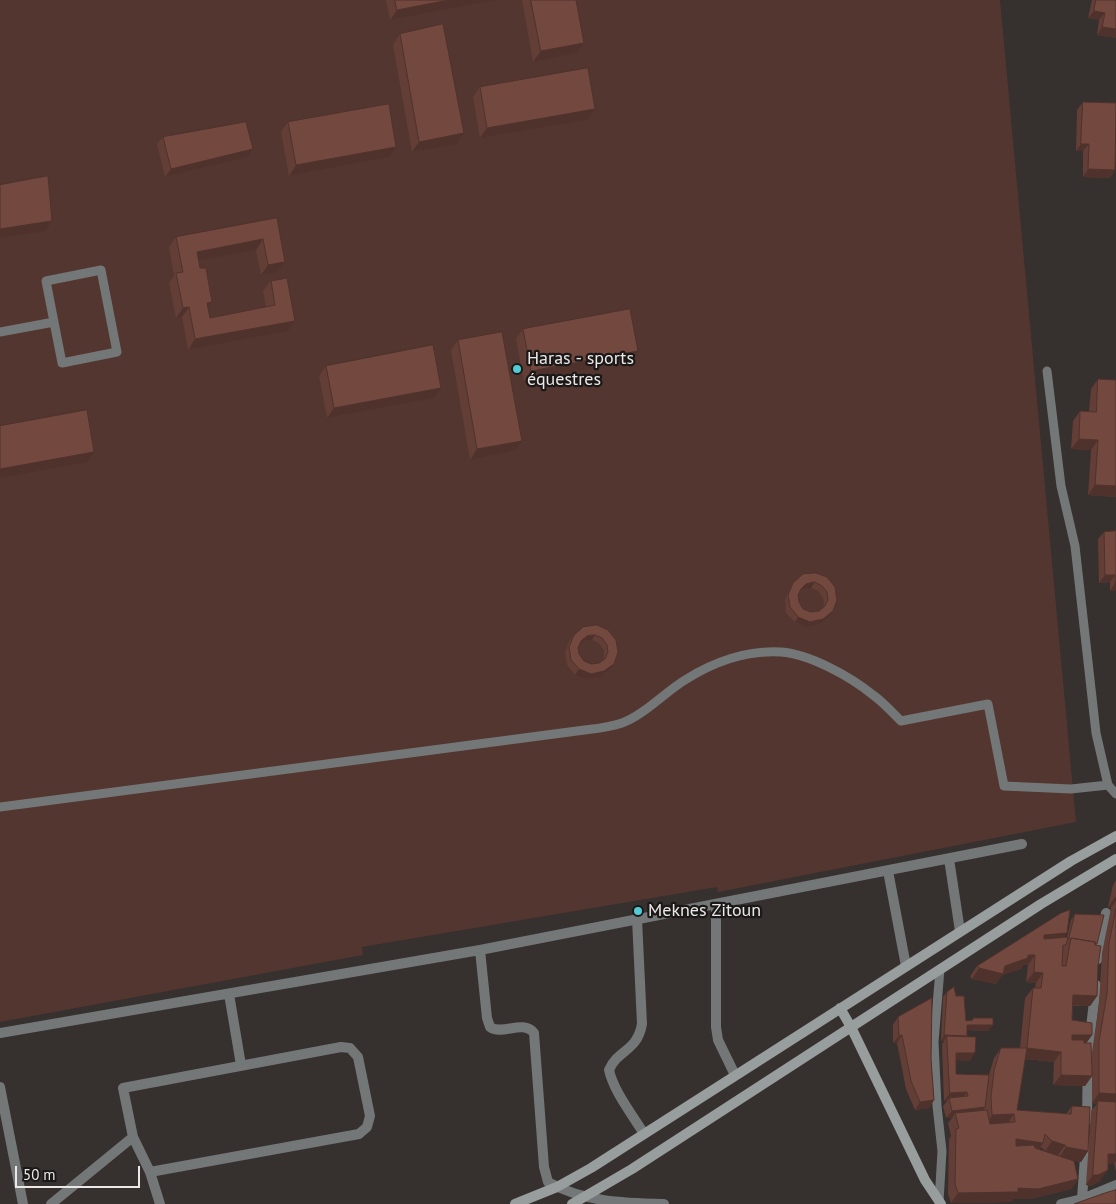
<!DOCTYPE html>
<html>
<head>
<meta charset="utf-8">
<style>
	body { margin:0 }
	#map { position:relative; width:1116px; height:1204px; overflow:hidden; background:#36302f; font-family:"PT Sans",sans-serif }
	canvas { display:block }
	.scale { position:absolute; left:15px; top:1166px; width:125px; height:22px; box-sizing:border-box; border:2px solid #ece8e7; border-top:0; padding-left:6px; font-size:15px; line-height:18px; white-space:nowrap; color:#ece8e7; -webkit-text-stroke:4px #1b1918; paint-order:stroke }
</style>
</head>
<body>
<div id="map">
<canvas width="1116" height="1204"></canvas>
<div class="scale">50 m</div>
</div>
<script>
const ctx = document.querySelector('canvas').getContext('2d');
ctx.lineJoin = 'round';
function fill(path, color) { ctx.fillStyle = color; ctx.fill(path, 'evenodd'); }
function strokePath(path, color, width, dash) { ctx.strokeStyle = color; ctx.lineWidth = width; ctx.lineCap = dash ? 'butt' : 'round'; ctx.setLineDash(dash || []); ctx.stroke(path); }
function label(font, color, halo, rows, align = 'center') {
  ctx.font = font + ' "PT Sans",sans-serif'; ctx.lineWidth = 4.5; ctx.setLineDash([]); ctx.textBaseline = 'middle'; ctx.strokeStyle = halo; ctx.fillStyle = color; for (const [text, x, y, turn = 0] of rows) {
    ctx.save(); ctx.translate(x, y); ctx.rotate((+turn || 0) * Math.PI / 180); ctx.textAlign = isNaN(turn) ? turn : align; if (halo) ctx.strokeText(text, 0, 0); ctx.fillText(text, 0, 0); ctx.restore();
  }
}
fill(new Path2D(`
	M0,0H1000L1076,822L718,892L717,887L362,947L363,955L0,1022Z`), '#533630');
strokePath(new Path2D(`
	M101,270L117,352L62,363L46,281Z
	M0,332L54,322
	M1047,371L1061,486L1075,546L1096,733L1108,785L1116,794
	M0,807L577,731C592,729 608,728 622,723C644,715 664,693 685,680C713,662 747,650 781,652C810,654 851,677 873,695C883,702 892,712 901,721L988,704L1004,786L1071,789L1108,785
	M939,1202L942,1151L937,1106L934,1042L940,969`), '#737777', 9);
strokePath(new Path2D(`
	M949,859L960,931
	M888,871L906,966
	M716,904V1027L718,1040L735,1075
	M637,919L642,1024C637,1052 618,1049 609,1070C614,1092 632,1114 644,1134
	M480,950L487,1018L490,1027C502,1036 523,1019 534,1033L544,1167L548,1182C584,1202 623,1203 664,1204
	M1098,959L1106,913
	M229,994L241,1065
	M0,1033L480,950L1022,844
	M0,1087L23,1204
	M1087,1120L1088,1052L1096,985
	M150,1172L359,1134L367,1127L370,1116L358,1057L350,1048L341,1047L123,1088L133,1137L150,1172L160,1204
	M1082,1199L1086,1142
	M51,1204L133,1137
	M1061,1204L1082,1199L1116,1185`), '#737777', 10);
strokePath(new Path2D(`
	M840,1008L851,1027L925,1180L941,1204
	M515,1204L557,1187L591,1168L1071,861L1116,836
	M572,1204L632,1169L1041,904L1116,859`), '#989d9e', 10);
fill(new Path2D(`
	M386,0H496L390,20Z
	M522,0H576L584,43L577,53L533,62Z
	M1092,0H1116V38L1097,35L1099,20L1088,18Z
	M400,34L464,133L457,144L412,152L393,45Z
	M480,87L588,120L480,138L473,97Z
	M1083,102L1116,103V153L1115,170L1110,178L1083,177V151H1076L1077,110Z
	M288,122L389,157L289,176L281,132Z
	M163,137L253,149L248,157L165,177L157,144Z
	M277,218V272L261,275L256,250L199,260L200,268L212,302L208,308L210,318L266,307L263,291L271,281L295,321L288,331L188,350L182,317L176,318L169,283L174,276L169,247L176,237Z
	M523,329L631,361L524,382L516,339Z
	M458,340L514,451L470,460L451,350Z
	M326,366L434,398L327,418L319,376Z
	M1098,379L1116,497L1088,495L1091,450L1071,449L1073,421L1080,411H1089L1091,389Z
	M1116,531V590L1110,591V582L1099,583L1098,539L1104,532Z
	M827,577L829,617L820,624L807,627L795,622L786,613L785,600L790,588L793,583ZM811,588L818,591L823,598L824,605L822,608L819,611L811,612L803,609L799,602L798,595L800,592L803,589Z
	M608,630L614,664L610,669L600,677L587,679L575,675L567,665L565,652L570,640L574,635ZM592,640L599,643L604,650V657L603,660L599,663L591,664L584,661L579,654L578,648L580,644L583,641Z
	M1116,880V1101L1115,1102H1116V1171L1114,1164H1108L1100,1181L1091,1186L1086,1185L1091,1111L1097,1104L1092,1103V1052L1099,1004L1102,953L1111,908L1108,907L1113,885Z
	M1075,914L1097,944L1096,945L1098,966L1097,996L1090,1006H1073L1072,1020L1092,1035L1086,1043L1092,1076L1085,1086L1053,1085L1054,1062L1025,1059L1017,1110L1066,1114L1072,1106L1088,1151L1081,1162L1067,1159L1078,1179L1071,1189L1031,1199H1013L1011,1202L951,1203L948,1194L949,1139L951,1136L948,1123L952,1118H946L943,1106L947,1101H944L942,1044L944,1041H941L943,997L947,992L956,996L966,1021H972L973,1018L989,1031L967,1030V1037L970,1061L956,1060V1074L988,1078L994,1058L1001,1048H1020L1025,998L1033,988H1035L1036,983L1026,982L1028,965H1023L1021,969L1002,975L996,984L972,979L970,976L977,966L1067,933L1064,937H1067L1071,920ZM1041,1147L1045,1151L1058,1155L1059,1156L1039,1150Z
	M898,1017L931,1059L934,1100L929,1108L915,1110L906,1089L897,1043H893V1025Z`), '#623e36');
fill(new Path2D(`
	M449,0H496L390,20L397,10Z
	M1094,11L1105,13L1099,20L1088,18Z
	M1102,27L1116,29V38L1097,35Z
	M584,43L577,53L533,62L541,51Z
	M595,109L588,120L480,138L487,128Z
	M464,133L457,144L412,152L419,142Z
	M1081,144H1089L1083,151H1076Z
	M396,147L389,157L289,176L296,165Z
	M253,149L248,157L165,177L171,169Z
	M1088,169L1115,170L1110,178L1083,177Z
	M52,221L45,231L0,238V229Z
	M263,239L256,250L190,262L197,252Z
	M285,262L277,272L261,275L268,265Z
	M212,302L205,312L207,303Z
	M189,307L182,317L176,318L183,308Z
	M295,321L288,331L188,350L195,339Z
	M638,351L631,361L524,382L531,371Z
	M441,388L434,398L327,418L334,408Z
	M1079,439L1098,440L1091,450L1071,449Z
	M522,441L514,451L470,460L477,449Z
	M94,452L87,462L0,478V469Z
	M1095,485L1116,486V497L1088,495Z
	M1105,575H1115L1110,582L1099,583Z
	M815,582L811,588L803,589L797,594L801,589L806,584Z
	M1115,583H1116V590L1110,591Z
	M833,611L829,617L820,624L807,627L795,622L798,617Z
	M595,635L592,640L583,641L578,646L581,641L587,636Z
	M614,664L610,669L600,677L587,679L575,675L579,669Z
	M1115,897H1116V901L1111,908L1108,907Z
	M1067,933L1060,943L1037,945L1044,935Z
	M1028,955H1035L1028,965H1023L1021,969L1002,975L996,984L972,979L979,968L1005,966Z
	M1034,972L1043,973L1036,983L1026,982Z
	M1073,995L1097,996L1090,1006L1066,1005Z
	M967,1025H993L989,1031L964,1030Z
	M902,1035L897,1043H893L899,1036Z
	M944,1035L967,1036H947L944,1041H941Z
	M1072,1035H1092L1085,1045H1065Z
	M1027,1048L1061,1052L1054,1062L1019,1058Z
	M956,1053H975L970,1061L951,1060Z
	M1061,1075L1092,1076L1085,1086L1053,1085Z
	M967,1092L962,1100L949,1098L947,1101H944L950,1093Z
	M1099,1093L1116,1094V1101L1114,1104L1098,1101L1097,1104L1092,1103Z
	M934,1100L929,1108L915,1110L920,1102Z
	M985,1107L980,1115L955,1113L952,1118H946L952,1111Z
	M1014,1114L1007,1125L985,1126L992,1115Z
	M1016,1139L1043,1143L1036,1154L1009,1150Z
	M1052,1141L1065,1145L1058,1155L1045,1151Z
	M1066,1147L1088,1151L1081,1162L1059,1158Z
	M1108,1154H1116V1161L1114,1164H1101Z
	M1108,1170L1100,1181L1091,1186L1086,1185L1093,1175Z
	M1078,1179L1071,1189L1031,1199H1013L1011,1202L951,1203L958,1193L1018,1188Z`), '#50322c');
const building = new Path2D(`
	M395,0H449L397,10Z
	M531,0H576L584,43L541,51Z
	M1096,0H1116V29L1102,27L1105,13L1094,11Z
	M443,24L464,133L419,142L400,34Z
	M588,68L595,109L487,128L480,87Z
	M1083,102L1116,103L1115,170L1088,169L1089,144H1081Z
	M389,104L396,147L296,165L288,122Z
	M246,122L253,149L171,169L163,137Z
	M48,176L52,221L0,229V185Z
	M277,218L285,262L268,265L263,239L197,252L200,268H206L212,302L207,303L210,318L275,305L271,281L287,278L295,321L195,339L189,307L183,308L176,273L183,272L176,237Z
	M630,309L638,351L531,371L523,329Z
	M502,332L522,441L477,449L458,340Z
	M433,345L441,388L334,408L326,366Z
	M1098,379L1116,380V486L1095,485L1098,440L1079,439L1080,411L1096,412Z
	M87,410L94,452L0,469V426Z
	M1116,531V583H1115V575H1105L1104,532Z
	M816,573L827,577L835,587L837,600L833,611L823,619L810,622L798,617L790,607L788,595L793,583L803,574ZM815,582L822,586L827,592L828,600L824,607L819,611L811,612L803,609L799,602L798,595L801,589L806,584Z
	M597,625L608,630L616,640L618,652L614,664L604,671L591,674L579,669L571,660L569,647L574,635L583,627ZM595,635L602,638L607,645L608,652L605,659L599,663L591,664L584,661L579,654L578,648L581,641L587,636Z
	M1116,909V1094L1099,1093V1041L1107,994L1109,943Z
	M1070,910L1067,933L1044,935V939L1068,937L1066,945H1063L1062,966H1066L1071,938L1095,942V945L1101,946L1098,966L1097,996L1073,995L1072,1020L1092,1023V1035H1072V1040H1084V1043H1091L1092,1076L1061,1075V1052L1027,1048L1033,988H1041L1043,973L1034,972L1035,955H1028V958L1005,966L1003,974L979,968L977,966L1061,913Z
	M1075,914L1104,915L1097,944H1095V942L1071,938V939H1069Z
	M954,987L956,996H964L966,1021L973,1020V1018H993V1025H967V1036L944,1035L947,992Z
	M932,998L931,1059L934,1100L920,1102L911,1081L902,1035L899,1036L898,1017Z
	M947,1036L976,1037L975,1053H956V1074L989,1075L985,1107L952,1111L949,1098L968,1096L967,1092L950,1093Z
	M1001,1048H1027L1017,1110L1071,1114L1072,1106L1090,1107L1088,1151L1066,1147L1065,1145L1052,1141L1045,1134L1043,1143L1016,1139V1146L1034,1145L1035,1148L1074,1161L1078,1179L1038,1189L1018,1188V1192L958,1193L955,1184L956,1129L959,1128L955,1113L987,1110L990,1124L1015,1122L1014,1114L992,1115L991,1097L994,1071Z
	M1098,1101L1116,1102V1154H1108V1170L1098,1175H1093Z
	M1116,1190V1204H1074L1105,1193Z`);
fill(building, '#72483f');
strokePath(building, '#50322c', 1);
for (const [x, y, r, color] of [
	[517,369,5,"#51ccd5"],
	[638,911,5,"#51ccd5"]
]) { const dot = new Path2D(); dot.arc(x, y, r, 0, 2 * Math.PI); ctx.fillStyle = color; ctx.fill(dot); strokePath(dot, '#1b1918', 2); }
label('18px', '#ece8e7', '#1b1918', [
	["Haras - sports",527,359],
	["équestres",527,380],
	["Meknes Zitoun",648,911]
], 'left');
</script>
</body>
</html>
